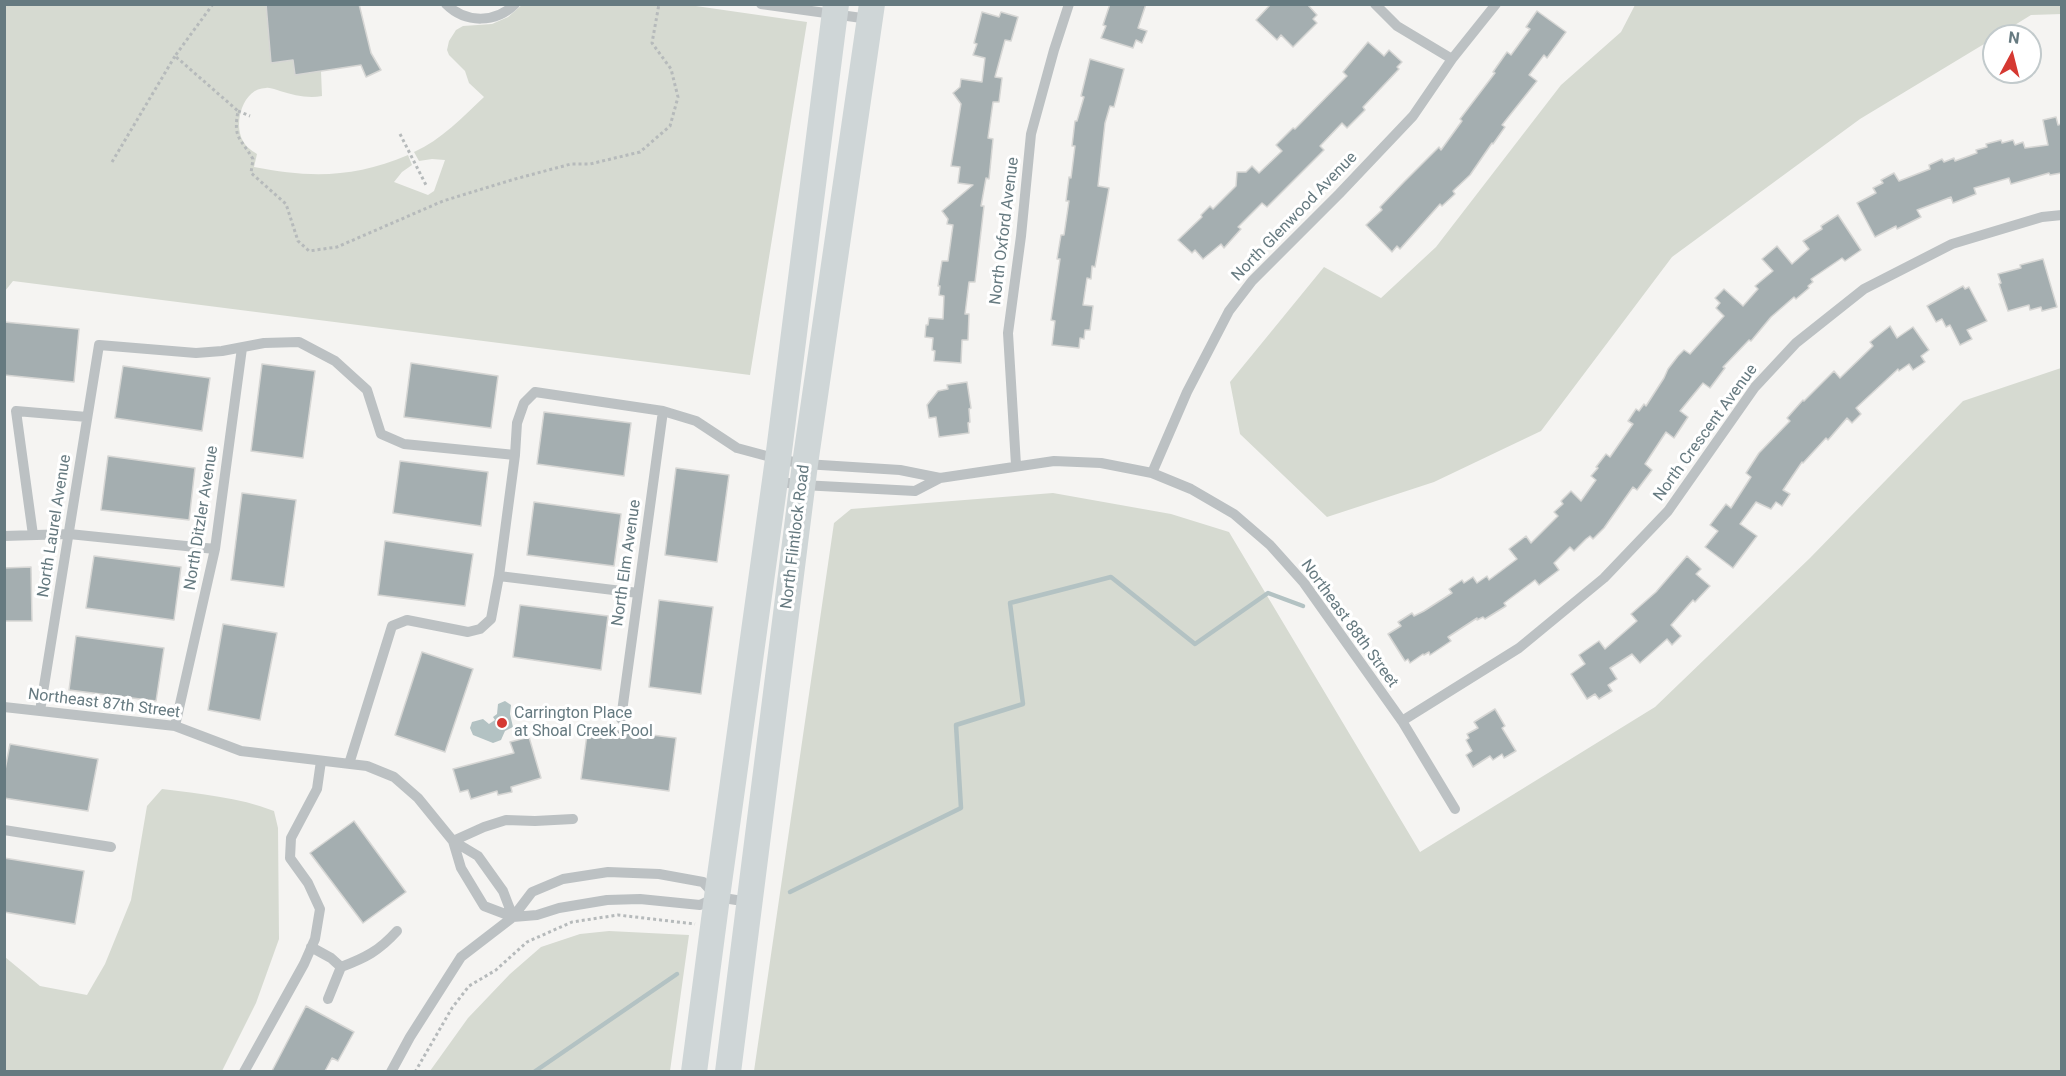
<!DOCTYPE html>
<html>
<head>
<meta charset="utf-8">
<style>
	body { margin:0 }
	#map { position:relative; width:2066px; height:1076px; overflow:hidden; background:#f5f4f2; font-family:Roboto,sans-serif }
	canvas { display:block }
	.frame { position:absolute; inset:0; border:6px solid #667a80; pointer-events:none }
	.north { position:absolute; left:1982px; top:24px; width:60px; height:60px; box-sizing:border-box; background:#fff; border:2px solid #c2cacc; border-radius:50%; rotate:7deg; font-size:16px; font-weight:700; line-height:24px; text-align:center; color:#667a80 }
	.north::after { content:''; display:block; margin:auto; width:21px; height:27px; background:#d53932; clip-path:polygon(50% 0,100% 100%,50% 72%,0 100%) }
</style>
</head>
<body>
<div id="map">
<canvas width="2066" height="1076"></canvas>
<div class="frame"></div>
<div class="north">N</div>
</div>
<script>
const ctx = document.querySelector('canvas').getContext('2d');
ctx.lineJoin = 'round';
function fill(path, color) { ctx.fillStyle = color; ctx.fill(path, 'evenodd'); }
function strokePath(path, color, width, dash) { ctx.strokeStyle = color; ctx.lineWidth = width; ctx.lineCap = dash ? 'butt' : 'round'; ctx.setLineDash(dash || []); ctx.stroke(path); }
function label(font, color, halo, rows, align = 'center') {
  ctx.font = font + ' Roboto,sans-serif'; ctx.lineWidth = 6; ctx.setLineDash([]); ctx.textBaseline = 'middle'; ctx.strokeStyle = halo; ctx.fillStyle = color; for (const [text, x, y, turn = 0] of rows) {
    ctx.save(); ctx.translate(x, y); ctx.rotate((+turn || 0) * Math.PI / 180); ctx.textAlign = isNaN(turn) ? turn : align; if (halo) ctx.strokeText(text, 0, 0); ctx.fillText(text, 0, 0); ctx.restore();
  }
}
fill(new Path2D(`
	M523,4H682L807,22L750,375L13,281L5,291L4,5H266L293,60L295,74L321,71L322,96C308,99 294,95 280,91C276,90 270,87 266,88C243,88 233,123 243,141C246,147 251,150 257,154L254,167C310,178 354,178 408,155L412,165L402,172L394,182L428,195L434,191L445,160L432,159L419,161L414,152C441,140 463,117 484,97L469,83L465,71L449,55L447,50L449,41L456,30L463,26L492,24L508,17Z
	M1635,5L2061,4L2062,14L2031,15L1997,36H1994V38L1860,119L1672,257L1541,431L1434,482L1327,517L1240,434L1230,382L1324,267L1381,298L1436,247L1561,85L1621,32Z
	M2061,368V1071H754L834,523L851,509L1053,493L1171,514L1229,532L1420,852L1655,707L1810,558L1963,401Z
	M162,789C200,794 238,797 274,811L278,828L279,939L256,1003L222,1071H5V957L40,986L87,995L105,964L131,900L147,806Z
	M609,931L689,935L670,1071H430L468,1018L510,974L541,947L580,934Z`), '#d6dad1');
fill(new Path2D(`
	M505,701L511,705L510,714L513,727L505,731L501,740L493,743L473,735L470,728L472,722L483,719L489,724L495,720L493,717L497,714L498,704Z`), '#b3c2c3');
strokePath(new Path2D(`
	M790,892L961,808L956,725L1023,704L1010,603L1111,577L1195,644L1268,593L1303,606
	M534,1072L677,974`), '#b3c2c3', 4.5);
const building = new Path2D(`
	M266,4H359L371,53L381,70L366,77L361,65L295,75L293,60L271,63Z
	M1110,4H1146L1138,28L1147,31L1142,43L1136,40L1133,48L1101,38L1106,26L1103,25Z
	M1271,4H1307L1317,15L1313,19L1317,23L1293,47L1281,35L1277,40L1256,20Z
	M1537,11L1566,32L1547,58L1544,55L1529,75L1537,81L1502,125L1505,127L1493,144L1492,143L1470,175L1453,191L1455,194L1442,206L1440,204L1400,249L1397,246L1392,252L1366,225L1382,210L1380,207L1404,182L1439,147L1441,150L1462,121L1460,119L1495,73L1493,72L1507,52L1511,55L1530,29L1526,27Z
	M982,12L999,17L1001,12L1018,17L1011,41L1005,40L995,77L1002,78L999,102H993L988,138L993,139L989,179L986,178L981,206H984L975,282H969L965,314H969L968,340H962L961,363L934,361L935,351L932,350L933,338L925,337L926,325H928L929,318L943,319L944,296L939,295L940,286H938L942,261H948L953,225L947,224L948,219L942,211L973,185L958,183L960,167L951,166L961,104L953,93L960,87L961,79L982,82L985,58L973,55L977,44L974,43Z
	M1368,42L1384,56L1389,50L1402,62L1397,67L1399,69L1363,107L1365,110L1347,128L1342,123L1320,146L1324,150L1267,207L1262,203L1238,227L1241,229L1224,248L1221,244L1203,259L1195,250L1192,253L1178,240L1202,217L1201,215L1210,206L1213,209L1236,186L1237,172H1246L1252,166L1259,173L1282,151L1276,145L1293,128L1295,129L1347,76L1343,72Z
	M1090,59L1124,69L1114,107L1110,106L1105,123L1098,186L1109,188L1095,267L1092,266L1091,279L1087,278L1083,305L1093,306L1090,330H1085L1084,339L1080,338L1079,348L1052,345L1055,321L1051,320L1060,259H1057L1061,235H1064L1069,201H1066L1069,177L1071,178L1075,146H1072L1075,121H1077L1084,97L1081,96Z
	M2056,117L2058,125L2061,124V173L2050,175L2049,173L2011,184L2009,178L1974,188L1976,194L1953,203L1951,197L1917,210L1921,217L1897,229L1896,226L1875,237L1857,203L1876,193L1873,188L1883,183L1881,180L1894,173L1899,181L1930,169L1929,165L1942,159L1944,162L1954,158L1955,161L1977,153L1976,150L1987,147L1986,144L2001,140L2002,143L2013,140L2015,145L2023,142L2025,148L2048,145L2043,120Z
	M1838,215L1861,250L1845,261L1842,258L1811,279L1813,282L1808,286L1809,288L1796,299L1794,297L1771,317L1751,341L1749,340L1723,367L1725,368L1710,388L1703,383L1680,411L1688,417L1674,438L1666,432L1645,464L1652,470L1637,490L1633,487L1604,528L1593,539L1590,536L1586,539L1574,551L1570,547L1554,563L1559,570L1539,585L1535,580L1504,603L1506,606L1485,619L1483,617L1477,620V618L1448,637L1451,641L1430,655L1429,652L1424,655L1423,654L1410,663L1408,659L1405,661L1388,634L1401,626L1398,622L1412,613L1414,616L1424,611L1452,593L1449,589L1462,580L1464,583L1473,577L1477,583L1487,576L1489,580L1517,559L1509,549L1526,536L1531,543L1558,516L1554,512L1563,504L1561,501L1571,491L1581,501L1596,480L1591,476L1598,468L1596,467L1606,454L1610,457L1633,424L1628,421L1636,409L1639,411L1644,404L1646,406L1664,378L1668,369L1678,356L1684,350L1690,354L1724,316L1716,308L1720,303L1715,298L1724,289L1743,306L1758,289L1755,286L1773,271L1762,259L1777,246L1792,264L1809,249L1803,241L1822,229L1821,226Z
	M2043,259L2057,307L2042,311L2041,307L2030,310L2029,305L2008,311L1999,284L2001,283L1998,274L2021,268L2020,265Z
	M1963,286L1965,289L1969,287L1987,321L1967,330L1972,339L1960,345L1950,325L1946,327L1942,319L1936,322L1927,306Z
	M4,322L79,329L74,382L4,375Z
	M1890,326L1897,338L1913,327L1929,350L1921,356L1925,362L1913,370L1909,364L1899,371L1898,369L1856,408L1861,414L1852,423L1847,418L1828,440L1826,438L1803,463L1802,462L1783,490L1790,494L1782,506L1776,502L1771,509L1756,502L1740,524L1757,536L1733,568L1705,547L1718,531L1710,525L1726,504L1731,508L1751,477L1746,473L1759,453L1790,421L1787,418L1803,400L1804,401L1834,371L1840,378L1873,346L1870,342Z
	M411,363L498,376L491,428L404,417Z
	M262,364L315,371L303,458L251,451Z
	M123,366L210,378L202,431L115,418Z
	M967,382L971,408L969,409L970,422L968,423L969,433L939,437L936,417L929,418L927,405L938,391L948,389L947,385Z
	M544,412L631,423L624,476L537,464Z
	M108,456L195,468L189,520L101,510Z
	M400,461L488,472L481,526L393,513Z
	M676,468L729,475L717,562L665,555Z
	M242,493L296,500L284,587L231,580Z
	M534,502L621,514L614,566L527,555Z
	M385,541L473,554L465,606L378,595Z
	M94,556L181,567L174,620L86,608Z
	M1687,556L1701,569L1696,574L1710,586L1695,602L1693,600L1671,625L1681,636L1672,645L1667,639L1640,663L1632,654L1610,668L1617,679L1608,685L1612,691L1599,699L1595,694L1587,699L1571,674L1585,664L1579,655L1599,641L1605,649L1637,621L1631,614L1656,592Z
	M31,567L32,621H4V568Z
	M659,600L713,607L701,694L649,687Z
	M520,605L608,616L601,670L513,657Z
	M223,624L277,633L260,720L208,710Z
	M76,636L164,648L156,701L69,690Z
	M422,652L473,669L445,752L395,735Z
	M1495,709L1505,726L1502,728L1516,751L1504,758L1502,754L1493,760L1490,756L1473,767L1466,755L1472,751L1466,740L1469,738L1467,734L1478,728L1474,722Z
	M588,727L676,738L669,791L581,779Z
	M529,737L541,778L511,787L512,792L498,795L497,791L471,799L468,790L460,792L453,769L514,753L510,742Z
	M10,744L98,759L88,811L4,798V775Z
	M354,821L406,892L363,923L310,853Z
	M4,858L84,871L75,924L4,912Z
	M306,1006L354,1032L338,1061L332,1058L325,1071H272Z`);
fill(building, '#a4aeb0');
strokePath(building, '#d6d6d4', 1.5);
strokePath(new Path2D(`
	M213,4L175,56L238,111C233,139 240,137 253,159L251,173L286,204L298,241L309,251L337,247L443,201L515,179L571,164H590L640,152L670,126L678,97L671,69L652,43L659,4
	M238,111L250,116
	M400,134L427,187
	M112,162L175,56
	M415,1072L452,1008L469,986L496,970L527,942L572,922L618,915L695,924`), '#b6babb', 3, [3, 3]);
strokePath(new Path2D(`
	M446,4C466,24 496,23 515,4
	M761,4L869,19
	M1375,4L1397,26L1452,59
	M1016,465L1008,333L1021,236L1031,134L1054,50L1069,4
	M1152,473L1187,392L1229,311L1252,281L1339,194L1413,116L1452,59L1496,4
	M775,481L802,485L915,491L940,478L1054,461L1101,463L1152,473L1191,489L1234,514L1270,545L1304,583L1402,721L1455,809
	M33,535L16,411L87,417
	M4,536L69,534L215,549
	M499,576L638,593
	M4,707L175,726L241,751L367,766L394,777L418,798L453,841L478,856L503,891L513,917
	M40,711L99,345L196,353L222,351L264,343L299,342L335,361L367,390L381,434L404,444L515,455
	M621,719L663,411
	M1402,721L1519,648L1604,578L1668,511L1755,387L1796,343L1864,289L1952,244L2042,217L2062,215
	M175,726L215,549L242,348
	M349,764L392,626L407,620L468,632L480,629L491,619L499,576L515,455L517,423L524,403L535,392L663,411L696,421L737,448L778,459L805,464L900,470L940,478
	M4,830L111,847
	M453,841L461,868L484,906L513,917L537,915L559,908L607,900L640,899L700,905L717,897L749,902
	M453,841L484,827L506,820L535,821L573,819
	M311,947L331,958L341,967L328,999
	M341,967C365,958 379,951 397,931
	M244,1072L304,964L315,939L320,909L308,883L290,858L291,838L317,789L321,761
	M391,1072L410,1037L461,957L513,917L532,892L563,879L608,872L659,874L703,882L714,894`), '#bcc1c3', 10);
strokePath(new Path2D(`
	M694,1072L717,897L778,459L836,4
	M728,1072L805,464L872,4`), '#cfd6d7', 26);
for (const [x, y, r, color] of [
	[502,723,6,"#d53932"]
]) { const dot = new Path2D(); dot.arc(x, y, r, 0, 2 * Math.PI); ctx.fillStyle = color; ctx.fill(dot); strokePath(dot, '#fff', 2); }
label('16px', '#667a80', '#fff', [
	["North Glenwood Avenue",1295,217,-46],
	["North Oxford Avenue",1005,231,-83],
	["North Crescent Avenue",1706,433,-54],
	["North Ditzler Avenue",202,518,-81],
	["North Laurel Avenue",55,526,-81],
	["North Flintlock Road",796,537,-83],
	["North Elm Avenue",627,563,-82],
	["Northeast 88th Street",1349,624,54],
	["Northeast 87th Street",104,704,7]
]);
label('16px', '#667a80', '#fff', [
	["Carrington Place",514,714],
	["at Shoal Creek Pool",514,732]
], 'left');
</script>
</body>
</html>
